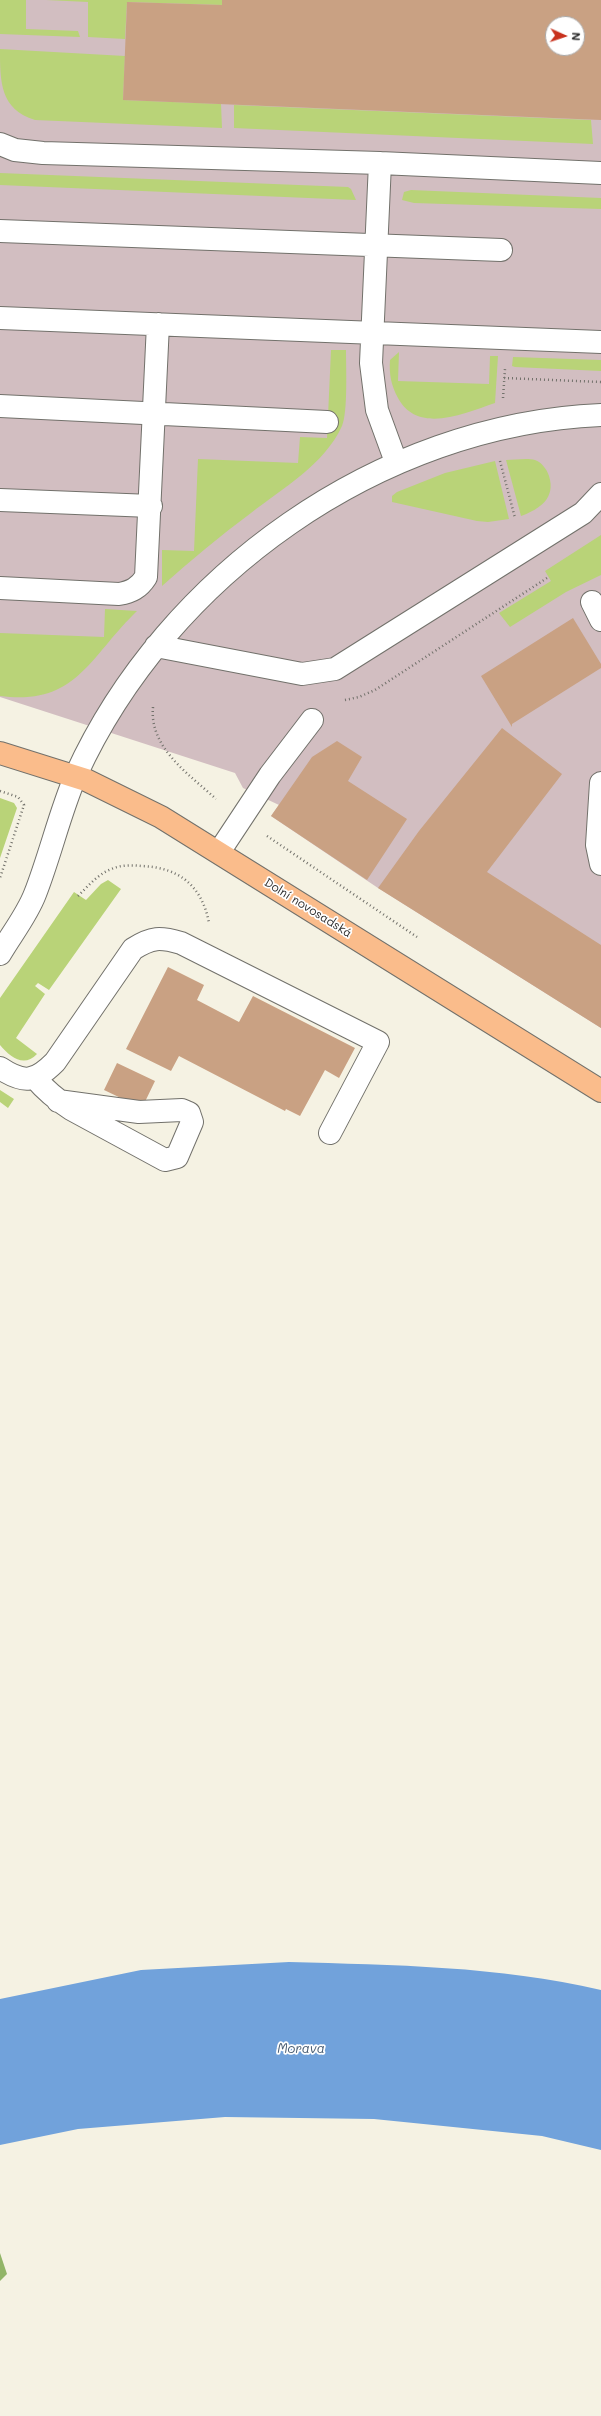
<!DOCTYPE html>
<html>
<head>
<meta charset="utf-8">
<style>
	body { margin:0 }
	#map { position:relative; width:601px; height:2416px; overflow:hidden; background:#f5f2e3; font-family:Mali,sans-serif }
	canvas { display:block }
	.north { position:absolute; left:545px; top:16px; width:40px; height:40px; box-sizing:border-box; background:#fff; border:1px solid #aaa; border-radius:50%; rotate:93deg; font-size:11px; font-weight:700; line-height:16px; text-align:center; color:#2b2b2b }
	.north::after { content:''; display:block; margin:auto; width:14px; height:18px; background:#c8321e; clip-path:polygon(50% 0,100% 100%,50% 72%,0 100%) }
</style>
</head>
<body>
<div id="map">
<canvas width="601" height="2416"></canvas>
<div class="north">N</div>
</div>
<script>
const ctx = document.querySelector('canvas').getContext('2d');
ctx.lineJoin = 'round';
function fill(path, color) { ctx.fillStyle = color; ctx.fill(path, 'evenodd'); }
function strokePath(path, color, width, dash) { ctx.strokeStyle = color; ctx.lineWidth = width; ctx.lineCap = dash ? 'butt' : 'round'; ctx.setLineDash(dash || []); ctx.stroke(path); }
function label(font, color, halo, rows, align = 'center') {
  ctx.font = font + ' Mali,sans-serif'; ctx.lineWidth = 3.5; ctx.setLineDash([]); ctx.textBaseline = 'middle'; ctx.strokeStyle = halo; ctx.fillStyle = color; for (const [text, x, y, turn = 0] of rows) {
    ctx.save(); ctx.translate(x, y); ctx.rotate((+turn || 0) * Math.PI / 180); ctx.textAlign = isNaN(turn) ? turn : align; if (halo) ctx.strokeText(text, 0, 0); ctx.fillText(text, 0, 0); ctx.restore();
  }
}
fill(new Path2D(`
	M0,0H601V1028L378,888L271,816L279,805L243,788L235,773L0,697ZM553,24H577V48H553Z`), '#d2bec1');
fill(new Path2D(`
	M0,0H26V29L78,31L80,37L0,34Z
	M46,0H222V5L127,2L125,39L88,37V2Z
	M0,49L125,56L123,100L221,104L222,128L35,120C0,109 0,82 0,49Z
	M234,105L591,120L593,144L234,128Z
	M0,173L348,187L351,189L356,200L0,185Z
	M411,190L601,198V209L414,203L402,200L404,192Z
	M331,350H346C346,368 348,412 342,426C324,465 283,488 251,513C220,536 190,561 162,586V550L194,551L198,459L298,463L300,437L327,438Z
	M399,352L398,381L489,384L490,356H498L495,403C465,413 418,435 398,398C391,385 389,374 390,360Z
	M513,357L601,360V371L515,367L512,366Z
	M506,460C515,460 527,458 535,460C541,462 547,469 549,476C556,498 540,509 521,516Z
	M495,461L509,519L488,522L477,521L392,502V496L397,492L445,473Z
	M601,535V575L566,592L510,627L499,613L551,581L545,571Z
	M105,609L137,611C89,657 77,706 0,696V633L104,637Z
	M0,798L14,803L17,808L0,858Z
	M108,880L121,889L49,990L38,983L35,986L45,994L16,1038L37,1054C24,1068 10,1057 0,1045V998L74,892L86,900L101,884Z
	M0,1090L14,1099L8,1108L0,1102Z`), '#b9d378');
fill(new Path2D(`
	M0,2253L7,2274L0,2281Z`), '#92b568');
fill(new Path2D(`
	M289,1962C394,1965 498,1966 601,1990V2150L542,2136L374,2119L225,2117L78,2129L0,2145V1999L141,1970Z`), '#71a2db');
fill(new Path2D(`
	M222,0H601V120L123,100L127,2L222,5ZM553,24H577V48H553Z
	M573,618L601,664V668L512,724V727L481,676Z
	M502,728L562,774L487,872L601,945V1028L378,888L419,831Z
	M337,741L362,757L348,781L407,819L367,880L271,816L312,757Z
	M168,967L204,985L197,1000L239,1022L253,996L355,1048L339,1078L325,1070L300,1116L286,1109L285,1111L179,1056L171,1071L126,1049Z
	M117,1063L155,1081L142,1108L104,1090Z`), '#c9a183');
const minor = new Path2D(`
	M0,144L15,150L43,153L380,163L601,173
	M380,163L371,363L377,410L396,462
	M0,231L501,250
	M0,318L601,342
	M0,406L327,422
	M0,500L151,506
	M0,588L119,594C131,592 139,588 146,577L158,324
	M592,602L601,620
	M156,646L302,674L335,669L583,513L601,494
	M601,783L597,845L601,864
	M219,852L270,775L312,720
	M0,954C11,935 27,915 35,894C50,856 60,812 76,775C167,575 380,424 601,415
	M0,1068C24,1084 35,1082 55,1062L133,949C152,937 160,937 181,943L378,1042L330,1133
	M35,1078C46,1091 57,1100 71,1109L165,1160L177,1157L192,1122L189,1113L182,1110L139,1112L58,1101`);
const major = new Path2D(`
	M0,753L86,780L161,817L601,1091`);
strokePath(minor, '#72716b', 24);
strokePath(major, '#72716b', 24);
strokePath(new Path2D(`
	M504,378L601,382
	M503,398L505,369
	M500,461L515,518
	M345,700L359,697L375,690L547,578
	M153,707C149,748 189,774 216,799
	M0,791L18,797L24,805L0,878
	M267,836L417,937
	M78,896C89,885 99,873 114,868C122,865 132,865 141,866C178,867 202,885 209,923`), '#72716b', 2.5, [1, 3]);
strokePath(minor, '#fff', 22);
strokePath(major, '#fabc8b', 22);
label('12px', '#2b2b2b', '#fff', [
	["Dolní novosadská",308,908,32]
]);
label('italic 13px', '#475b71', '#fff', [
	["Morava",301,2049]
]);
</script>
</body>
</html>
